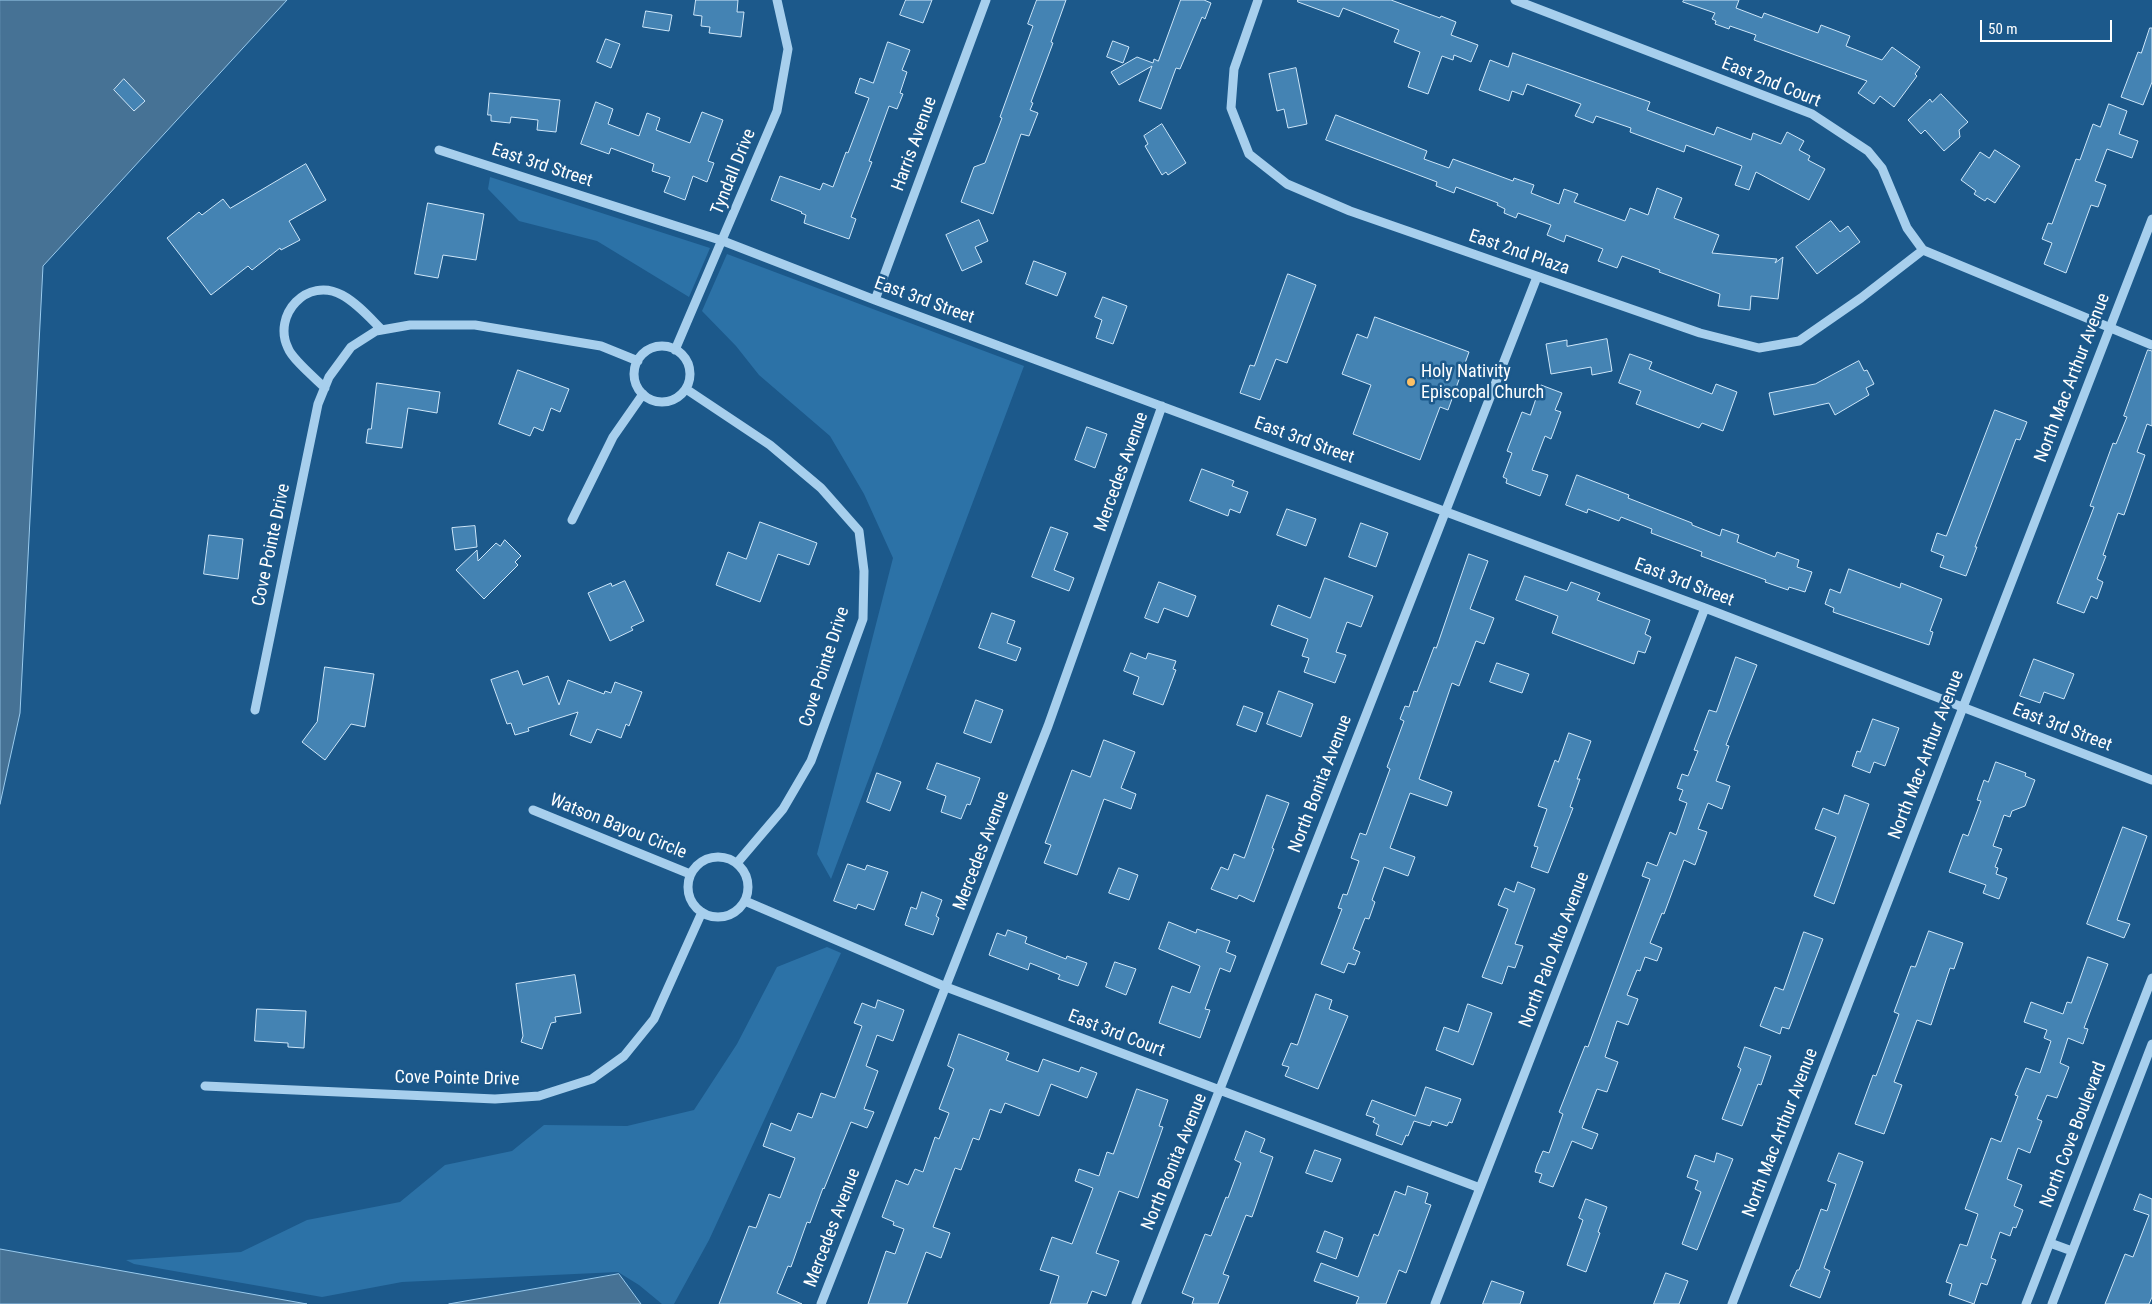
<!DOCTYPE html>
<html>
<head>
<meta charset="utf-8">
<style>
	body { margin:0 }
	#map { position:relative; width:2152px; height:1304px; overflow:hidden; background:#1c598b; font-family:"Roboto Condensed",sans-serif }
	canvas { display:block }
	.scale { position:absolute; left:1980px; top:20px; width:132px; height:22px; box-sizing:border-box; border:2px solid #fff; border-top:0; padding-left:6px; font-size:15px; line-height:18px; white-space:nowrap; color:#fff; -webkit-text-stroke:4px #1c598b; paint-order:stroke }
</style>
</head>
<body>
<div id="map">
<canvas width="2152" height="1304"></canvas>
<div class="scale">50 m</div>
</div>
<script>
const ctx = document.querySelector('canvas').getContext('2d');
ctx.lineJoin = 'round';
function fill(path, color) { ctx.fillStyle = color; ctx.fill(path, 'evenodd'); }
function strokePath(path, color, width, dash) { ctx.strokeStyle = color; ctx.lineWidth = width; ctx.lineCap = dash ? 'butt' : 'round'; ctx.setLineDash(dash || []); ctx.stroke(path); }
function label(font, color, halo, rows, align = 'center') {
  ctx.font = font + ' "Roboto Condensed",sans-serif'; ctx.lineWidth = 5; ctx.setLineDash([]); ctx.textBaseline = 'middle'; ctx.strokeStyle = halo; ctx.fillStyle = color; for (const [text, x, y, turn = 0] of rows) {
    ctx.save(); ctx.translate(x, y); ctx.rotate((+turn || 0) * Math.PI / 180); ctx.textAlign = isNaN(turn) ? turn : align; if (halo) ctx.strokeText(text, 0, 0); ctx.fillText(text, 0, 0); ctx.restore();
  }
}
fill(new Path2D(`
	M490,177L710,248L689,297L597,241L519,221L488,189Z
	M727,254L1024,366L831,879L817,854L893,558L864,494L830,436L759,375L736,346L702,311Z
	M827,947L841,953L709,1240L674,1304H662L639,1285L618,1272L402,1282L322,1297L134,1264L126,1260L241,1252L307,1220L400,1202L445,1165L512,1151L544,1125L627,1126L694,1110L737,1044L777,967Z`), '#2c72a7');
const water = new Path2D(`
	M0,0H287L43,266L20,713L0,804Z
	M0,1249L307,1304H0Z
	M619,1274L641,1304H449Z`);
fill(water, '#467295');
strokePath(water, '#9acbee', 1);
const building = new Path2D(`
	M696,0H738L737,12H744L741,37L709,33L710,27L701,26L702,16L694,15Z
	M906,0H932L923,23L900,15Z
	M1037,0H1066L1051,42L1053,43L1031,102L1033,103L1030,110L1038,113L1029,136L1021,134L993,214L961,202L974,167L985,163L1002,118L1000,117L1033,26L1028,24Z
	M1181,0H1204L1211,3L1205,19L1202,17L1180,69L1176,68L1161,109L1139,101L1152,66L1119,85L1111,72L1137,57L1153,63L1154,59L1158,61Z
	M1298,0H1391L1440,18L1441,16L1456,22L1451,35L1478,45L1471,62L1454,55L1453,60L1442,56L1428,94L1408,87L1420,52L1394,42L1399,30L1343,8L1339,17L1298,2Z
	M1684,0H1739L1736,8L1762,18L1764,13L1818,33L1821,25L1850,36L1846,46L1882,60L1892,47L1920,67L1915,74L1917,76L1894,107L1880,96L1874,104L1858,93L1867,81L1754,40L1756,35L1730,26L1729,29L1715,24L1716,21L1712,19L1715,13L1683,2Z
	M646,11L672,15L669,31L643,27Z
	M2150,28H2152V82L2143,105L2121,97L2138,52L2141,53Z
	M606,39L620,44L611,68L597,62Z
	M1113,41L1129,47L1123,63L1107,57Z
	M888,42L910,50L902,70L907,72L900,93L903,94L897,109L889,106L869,161L872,162L851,217L856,219L849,239L804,223L806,215L801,213L802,212L771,200L780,176L820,190L823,183L833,187L846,152L848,153L869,98L855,93L860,78L873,83Z
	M1513,53L1650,102L1647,110L1714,135L1717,127L1751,140L1753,133L1781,144L1787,132L1804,141L1799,150L1810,156L1808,160L1825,169L1809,200L1756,172L1749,190L1735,185L1742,166L1686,145L1684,152L1630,132L1631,128L1596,116L1593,123L1575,116L1581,104L1527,84L1523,95L1512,91L1509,101L1479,90L1490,60L1508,67Z
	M1296,68L1307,124L1288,128L1284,109L1277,111L1269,74Z
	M124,79L145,101L134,111L114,90Z
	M490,93L560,100L556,132L537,130L538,120L511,117L510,123L491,121V115H488Z
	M1941,94L1968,122L1959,130L1960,137L1944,151L1925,130L1921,134L1908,120L1930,99L1932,102Z
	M596,102L613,109L608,124L639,136L647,113L660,118L656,130L690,143L702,112L723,120L708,161L714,163L707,182L693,176L685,200L664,192L670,177L652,171L654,164L611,148L609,154L581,144Z
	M2109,104L2127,111L2119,134L2138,141L2132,158L2107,149L2095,181L2106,185L2098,207L2091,205L2066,273L2044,264L2052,243L2042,239L2048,223L2052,224L2076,159L2080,160L2093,124L2100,127Z
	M1336,115L1427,151L1424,159L1449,168L1453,159L1513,181L1514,178L1534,185L1531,193L1559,204L1564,189L1578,194L1574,202L1625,221L1630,208L1648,215L1657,188L1682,198L1674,218L1719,235L1712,253L1777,259L1775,263L1783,257L1778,299L1751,296L1750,310L1718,306L1720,294L1659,272L1660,270L1622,256L1617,268L1598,261L1603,249L1566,235L1564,242L1547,235L1551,225L1518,213L1516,218L1504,213L1505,209L1497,205L1498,203L1456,187L1454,193L1436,186L1437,182L1326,140Z
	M1162,124L1186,163L1168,175L1166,172L1162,175L1145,146L1148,144L1144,136Z
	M1995,150L2020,166L1995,203L1987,198L1985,201L1974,194L1976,191L1961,180L1980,152L1989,158Z
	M306,164L326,200L289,221L300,240L281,250L280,248L252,270L248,266L211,295L167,238L199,212L202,215L223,199L230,208Z
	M428,203L484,214L476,260L443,255L438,278L415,274Z
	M979,220L988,241L975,247L982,262L962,271L946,235Z
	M1831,221L1840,232L1848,226L1860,242L1817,274L1796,247Z
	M1034,261L1066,273L1057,296L1026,284Z
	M1288,274L1316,285L1287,363L1276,359L1260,400L1240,393L1250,365L1254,366Z
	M1103,297L1127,306L1113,344L1096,338L1102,320L1095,317Z
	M1375,317L1469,352L1448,410L1440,407L1420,460L1353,434L1371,385L1342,374L1357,334L1367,338Z
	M1607,339L1612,371L1592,375L1591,367L1551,374L1546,344L1567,340V346Z
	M2148,350L2152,351V426L2147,424L2137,452L2145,455L2124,515L2118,513L2103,555L2106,556L2097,579L2103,582L2097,599L2091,596L2084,613L2057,603L2094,507L2090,506L2113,443L2116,444L2127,417L2124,416Z
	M1630,354L1652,362L1649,369L1712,394L1716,384L1737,392L1723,431L1702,423L1699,428L1636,404L1641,391L1619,383Z
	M1859,361L1864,371L1867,370L1874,384L1866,388L1869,395L1835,415L1829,403L1774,415L1769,393L1815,384Z
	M518,370L569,389L560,412L551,408L543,431L534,427L530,436L499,424Z
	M377,383L440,392L437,413L408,408L402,448L366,443L368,429H371Z
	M1541,385L1562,393L1555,410L1561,412L1551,439L1545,436L1532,470L1548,475L1540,496L1506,483L1507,479L1503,477L1512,453L1507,451L1522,412L1530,415Z
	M1995,410L2027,422L2020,440L2016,439L1975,547H1977L1966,576L1940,567L1944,556L1931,551L1937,533L1946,536Z
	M1087,427L1107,434L1095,468L1075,460Z
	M1202,469L1234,481L1232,486L1248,492L1240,513L1230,509L1228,516L1190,501Z
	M1577,475L1629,495L1628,498L1692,523V525L1720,536L1722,529L1739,535L1737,542L1775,557L1777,552L1799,560L1797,567L1812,572L1805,592L1789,587L1788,590L1765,582L1766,580L1701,556L1702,552L1651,533L1652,529L1621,517L1619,521L1588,509L1587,513L1566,505Z
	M1287,509L1316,519L1306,546L1277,535Z
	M760,522L817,543L809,565L778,554L760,602L716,585L728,552L746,559Z
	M1361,523L1388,533L1376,567L1349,557Z
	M475,526L477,547L455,550L452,528Z
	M1051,527L1068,533L1054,570L1074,578L1069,591L1032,577Z
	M209,535L243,539L238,579L204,574Z
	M505,540L521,556L515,562L518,565L484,599L456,570L477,550L478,561L496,543L500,546Z
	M1469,554L1488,561L1470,609L1494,618L1484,644L1476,641L1459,686L1452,683L1419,779L1452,792L1447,806L1410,793L1390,848L1415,857L1408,876L1384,867L1372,900L1375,902L1369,919L1365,918L1353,949L1360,952L1355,965L1348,963L1344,973L1321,964L1342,909L1338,908L1343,894L1347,895L1359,861L1351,858L1360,833L1366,835L1390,769L1387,767L1404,721L1400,719L1405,706L1409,707L1414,691L1417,692L1434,647L1436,648Z
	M1849,569L1900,588L1901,583L1942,599L1930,631L1933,632L1929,645L1833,612L1834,608L1825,604L1830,589L1840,593Z
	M1525,576L1567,591L1571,582L1600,593L1597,600L1650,620L1645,634L1651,637L1645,653L1638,651L1634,664L1552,633L1558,616L1516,600Z
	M1325,578L1373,596L1361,627L1347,622L1336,652L1346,655L1335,683L1304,672L1309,658L1302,656L1308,639L1271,625L1278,605L1310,618Z
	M625,581L644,621L631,627L633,630L610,641L588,593L611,583L612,586Z
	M1159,582L1196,596L1188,617L1164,608L1158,623L1145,618Z
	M992,613L1015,621L1007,643L1021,648L1016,661L979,648Z
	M1131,653L1146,659L1148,653L1176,661L1173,669L1176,670L1163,705L1133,694L1139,677L1124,671Z
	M1736,657L1757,665L1726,745L1729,746L1716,781L1730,786L1722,809L1708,803L1698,829L1707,832L1695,865L1684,860L1664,914L1662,913L1650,943L1662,948L1657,961L1645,957L1640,971L1637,970L1627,995L1638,999L1628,1025L1617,1021L1605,1057L1618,1062L1607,1092L1597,1089L1582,1128L1598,1134L1592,1149L1572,1141L1553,1187L1539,1182L1542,1174L1535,1172L1537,1165L1543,1151L1549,1153L1563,1114L1559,1112L1585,1046L1588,1047L1650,879L1642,876L1647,862L1657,866L1670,832L1676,835L1687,803L1679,800L1683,790L1677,788L1682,774L1688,776L1698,751L1694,750L1709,710L1716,712Z
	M2034,659L2074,674L2064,699L2044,692L2040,703L2020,696Z
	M1497,663L1529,674L1522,693L1490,682Z
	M325,667L374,674L365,727L351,724L325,760L302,742L317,722Z
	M518,671L523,685L548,676L559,705L568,680L604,694L605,691L611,693L615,682L642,692L629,726L626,724L621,738L597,729L591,743L570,735L578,712L528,728L529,731L515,735L511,723L507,724L491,680Z
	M1279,691L1313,704L1301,737L1267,724Z
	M976,700L1003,710L991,743L964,733Z
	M1244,706L1263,713L1256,732L1237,725Z
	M1873,719L1899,728L1885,766L1874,762L1870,773L1852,766L1857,751L1860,752Z
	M1569,733L1591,741L1577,779H1580L1570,807L1573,808L1548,873L1531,867L1538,847L1534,846L1547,809L1538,806L1555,760L1558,762Z
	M1104,740L1135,752L1121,788L1136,794L1131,809L1104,799L1077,875L1044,863L1051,845L1045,843L1072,770L1090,777Z
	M1996,762L2026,773L2025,776L2035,780L2025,806L2012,811L2010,817L2004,815L1993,846L2002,849L1995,867L1998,868L1996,874L2007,878L1999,899L1983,893L1986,885L1949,872L1963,834L1968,836L1981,801L1977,800L1984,780L1988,782Z
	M937,763L980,778L970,805L967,804L961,819L941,812L946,796L927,789Z
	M877,773L901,782L890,811L867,802Z
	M1267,795L1289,803L1272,848L1274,849L1254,902L1239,895L1237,899L1211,889L1221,867L1228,870L1234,854L1244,858Z
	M1845,795L1869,804L1834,904L1814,896L1836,837L1815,829L1823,808L1838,814Z
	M2123,827L2147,836L2117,920L2130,924L2124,938L2087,924Z
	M848,864L865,870L867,865L888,872L874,910L858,904L856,909L834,901Z
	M1119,868L1138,875L1129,900L1109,893Z
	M1518,882L1535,889L1515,944L1523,946L1515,968L1508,966L1502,984L1482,977L1508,909L1498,905L1505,888L1514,892Z
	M922,892L942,900L936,916L939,918L933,935L905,925L911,907L916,909Z
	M1169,922L1196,933L1197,929L1230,941L1226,952L1236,956L1230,972L1220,968L1205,1009L1210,1010L1200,1038L1159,1023L1172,986L1190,993L1200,966L1159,949Z
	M1008,930L1027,937L1025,943L1066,959L1067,956L1087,963L1078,986L1058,979L1060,975L1030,963L1028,970L989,955L997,933L1005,936Z
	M1929,931L1963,943L1954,969L1950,968L1931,1025L1917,1020L1894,1082L1902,1085L1884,1134L1855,1124L1873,1075L1876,1076L1899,1014L1894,1012L1911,966L1915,967Z
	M1804,932L1823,939L1789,1029L1782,1027L1780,1034L1760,1026L1775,987L1783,990Z
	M2088,957L2108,964L2084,1028L2088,1029L2083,1044L2068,1038L2060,1063L2069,1067L2057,1098L2047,1095L2037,1119L2042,1121L2030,1153L2018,1148L2007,1179L2022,1185L2014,1206L2023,1210L2016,1228L2013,1227L2010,1236L2000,1232L1991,1258L1996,1260L1987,1285L1981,1283L1974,1304L1949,1295L1952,1284L1946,1282L1960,1244L1967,1246L1978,1214L1965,1209L1991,1138L2001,1142L2018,1096L2015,1095L2026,1068L2040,1073L2051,1041L2044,1038L2047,1030L2024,1022L2031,1002L2063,1014L2067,1002L2071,1003Z
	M1115,962L1136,969L1126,995L1106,987Z
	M575,975L581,1013L555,1017L556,1022L551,1023L542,1049L521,1042L523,1036L516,984Z
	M1316,994L1332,1000L1329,1009L1348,1016L1318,1089L1285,1076L1289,1067L1282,1065L1291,1043L1297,1045Z
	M878,1000L904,1010L893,1041L877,1035L866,1066L878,1071L864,1109L874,1112L867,1128L851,1122L824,1189L823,1188L810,1223L807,1222L791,1267L788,1266L777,1293L802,1304H719L749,1226L756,1228L769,1194L780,1198L795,1158L763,1146L771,1123L791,1131L798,1113L812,1118L821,1093L835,1098L862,1026L854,1023L862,1003L875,1008Z
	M1468,1004L1492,1013L1473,1065L1436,1050L1444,1027L1458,1032Z
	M257,1009L306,1011L304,1048L288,1047V1043L255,1041Z
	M959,1034L1009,1053L1006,1060L1038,1072L1043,1059L1079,1072L1081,1067L1097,1073L1087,1098L1051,1084L1039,1116L1005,1103L1001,1113L990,1109L979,1140L973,1138L961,1170L955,1168L933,1227L950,1233L941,1258L926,1252L907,1304H868L886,1251L895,1254L904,1229L893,1225L894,1222L882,1217L896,1180L908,1185L915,1169L923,1172L935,1137L939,1139L949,1113L939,1109L954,1069L948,1066Z
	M1745,1047L1771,1056L1761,1085L1758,1084L1742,1126L1722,1119L1741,1069L1738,1067Z
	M1426,1087L1461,1099L1452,1123L1449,1122L1447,1126L1432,1121L1430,1126L1414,1121L1408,1136L1406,1135L1402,1145L1376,1135L1379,1125L1373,1122L1375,1118L1366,1115L1372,1100L1415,1116Z
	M1137,1089L1168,1100L1159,1126L1163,1127L1138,1198L1119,1191L1096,1253L1119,1261L1106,1296L1092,1291L1087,1304H1050L1059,1276L1040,1270L1052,1237L1072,1244L1093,1188L1075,1181L1079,1169L1099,1176L1107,1152L1113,1154Z
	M1246,1131L1265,1139L1260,1152L1273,1157L1252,1217L1246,1215L1223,1274L1229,1276L1218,1304H1192L1194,1298L1182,1293L1205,1234L1211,1236L1226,1197L1228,1198L1241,1163L1235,1160Z
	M1315,1150L1341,1159L1332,1182L1306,1173Z
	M1717,1153L1733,1159L1697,1250L1682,1244L1701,1192L1695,1189L1698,1181L1687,1177L1695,1155L1714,1162Z
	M1839,1153L1863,1162L1824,1268L1830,1271L1820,1298L1790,1286L1797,1270H1799L1821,1209L1827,1211L1836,1184L1828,1181Z
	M1408,1186L1428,1193L1425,1203L1431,1205L1406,1273L1399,1270L1386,1304H1356L1359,1297L1314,1281L1321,1263L1358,1277L1374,1234L1378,1236L1395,1191L1405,1195Z
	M2140,1194L2152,1199V1297L2149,1304H2105L2125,1254L2133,1257L2149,1215L2134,1210Z
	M1586,1199L1607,1207L1598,1232L1600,1233L1586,1272L1567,1265L1583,1220L1579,1218Z
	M1325,1231L1343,1238L1336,1259L1317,1252Z
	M1666,1273L1688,1281L1679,1304H1654Z
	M1492,1281L1524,1292L1520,1304H1483Z`);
fill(building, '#4483b3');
strokePath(building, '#cde6f9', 1);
strokePath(new Path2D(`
	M1258,0L1234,69L1231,108L1249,154L1287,184L1350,211L1700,333L1759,348L1799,341L1861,298L1923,250
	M1515,0L1812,114L1868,151L1882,168L1907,228L1923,250L2152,345
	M439,150L723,241L875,300L1705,608L2152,780
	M875,300L986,0
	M634 374a28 28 0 1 1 56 0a28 28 0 1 1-56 0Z
	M675,350L777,111L788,49L777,0
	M325,388C316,379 292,359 288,348C272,315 307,276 342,295C357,303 370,318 382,330
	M686,389L770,445L821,488L859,531L864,571L863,619L811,761L783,809L737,863
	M572,520L613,437L643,394
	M255,710L318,404L329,377L351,347L376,331L410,325H475L601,346L638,361
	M533,810L690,874
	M688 887a30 30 0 1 1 60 0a30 30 0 1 1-60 0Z
	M745,901L946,987L1480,1188
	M205,1086L495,1099L539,1096L592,1079L624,1056L654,1019L702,912
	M2050,1243L2072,1251
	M821,1304L1048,726L1162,406
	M1136,1304L1537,277
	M1435,1304L1705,608
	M1732,1304L2152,219
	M2026,1304L2152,978
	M2052,1304L2152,1044`), '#a7cfed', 9);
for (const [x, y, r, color] of [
	[1411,382,5,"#fdc065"]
]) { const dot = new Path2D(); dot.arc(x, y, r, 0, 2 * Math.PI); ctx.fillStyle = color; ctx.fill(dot); strokePath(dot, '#1c598b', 2); }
label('18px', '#fff', '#1c598b', [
	["East 2nd Court",1771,83,22],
	["Harris Avenue",915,144,-70],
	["East 3rd Street",542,166,18],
	["Tyndall Drive",734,172,-68],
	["East 2nd Plaza",1519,253,19],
	["East 3rd Street",924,301,20],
	["North Mac Arthur Avenue",2073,378,-69],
	["East 3rd Street",1304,441,20],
	["Mercedes Avenue",1122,472,-70],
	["Cove Pointe Drive",272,545,-78],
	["East 3rd Street",1684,583,21],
	["Cove Pointe Drive",825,667,-72],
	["East 3rd Street",2062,728,21],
	["North Mac Arthur Avenue",1927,755,-69],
	["North Bonita Avenue",1321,784,-69],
	["Watson Bayou Circle",618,827,22],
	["Mercedes Avenue",982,851,-69],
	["North Palo Alto Avenue",1555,950,-69],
	["East 3rd Court",1116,1034,21],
	["Cove Pointe Drive",457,1079,1],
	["North Mac Arthur Avenue",1781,1133,-69],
	["North Cove Boulevard",2074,1135,-69],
	["North Bonita Avenue",1175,1162,-68],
	["Mercedes Avenue",833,1228,-69]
]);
label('18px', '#fff', '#1c598b', [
	["Holy Nativity",1421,372],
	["Episcopal Church",1421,393]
], 'left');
</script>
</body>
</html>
